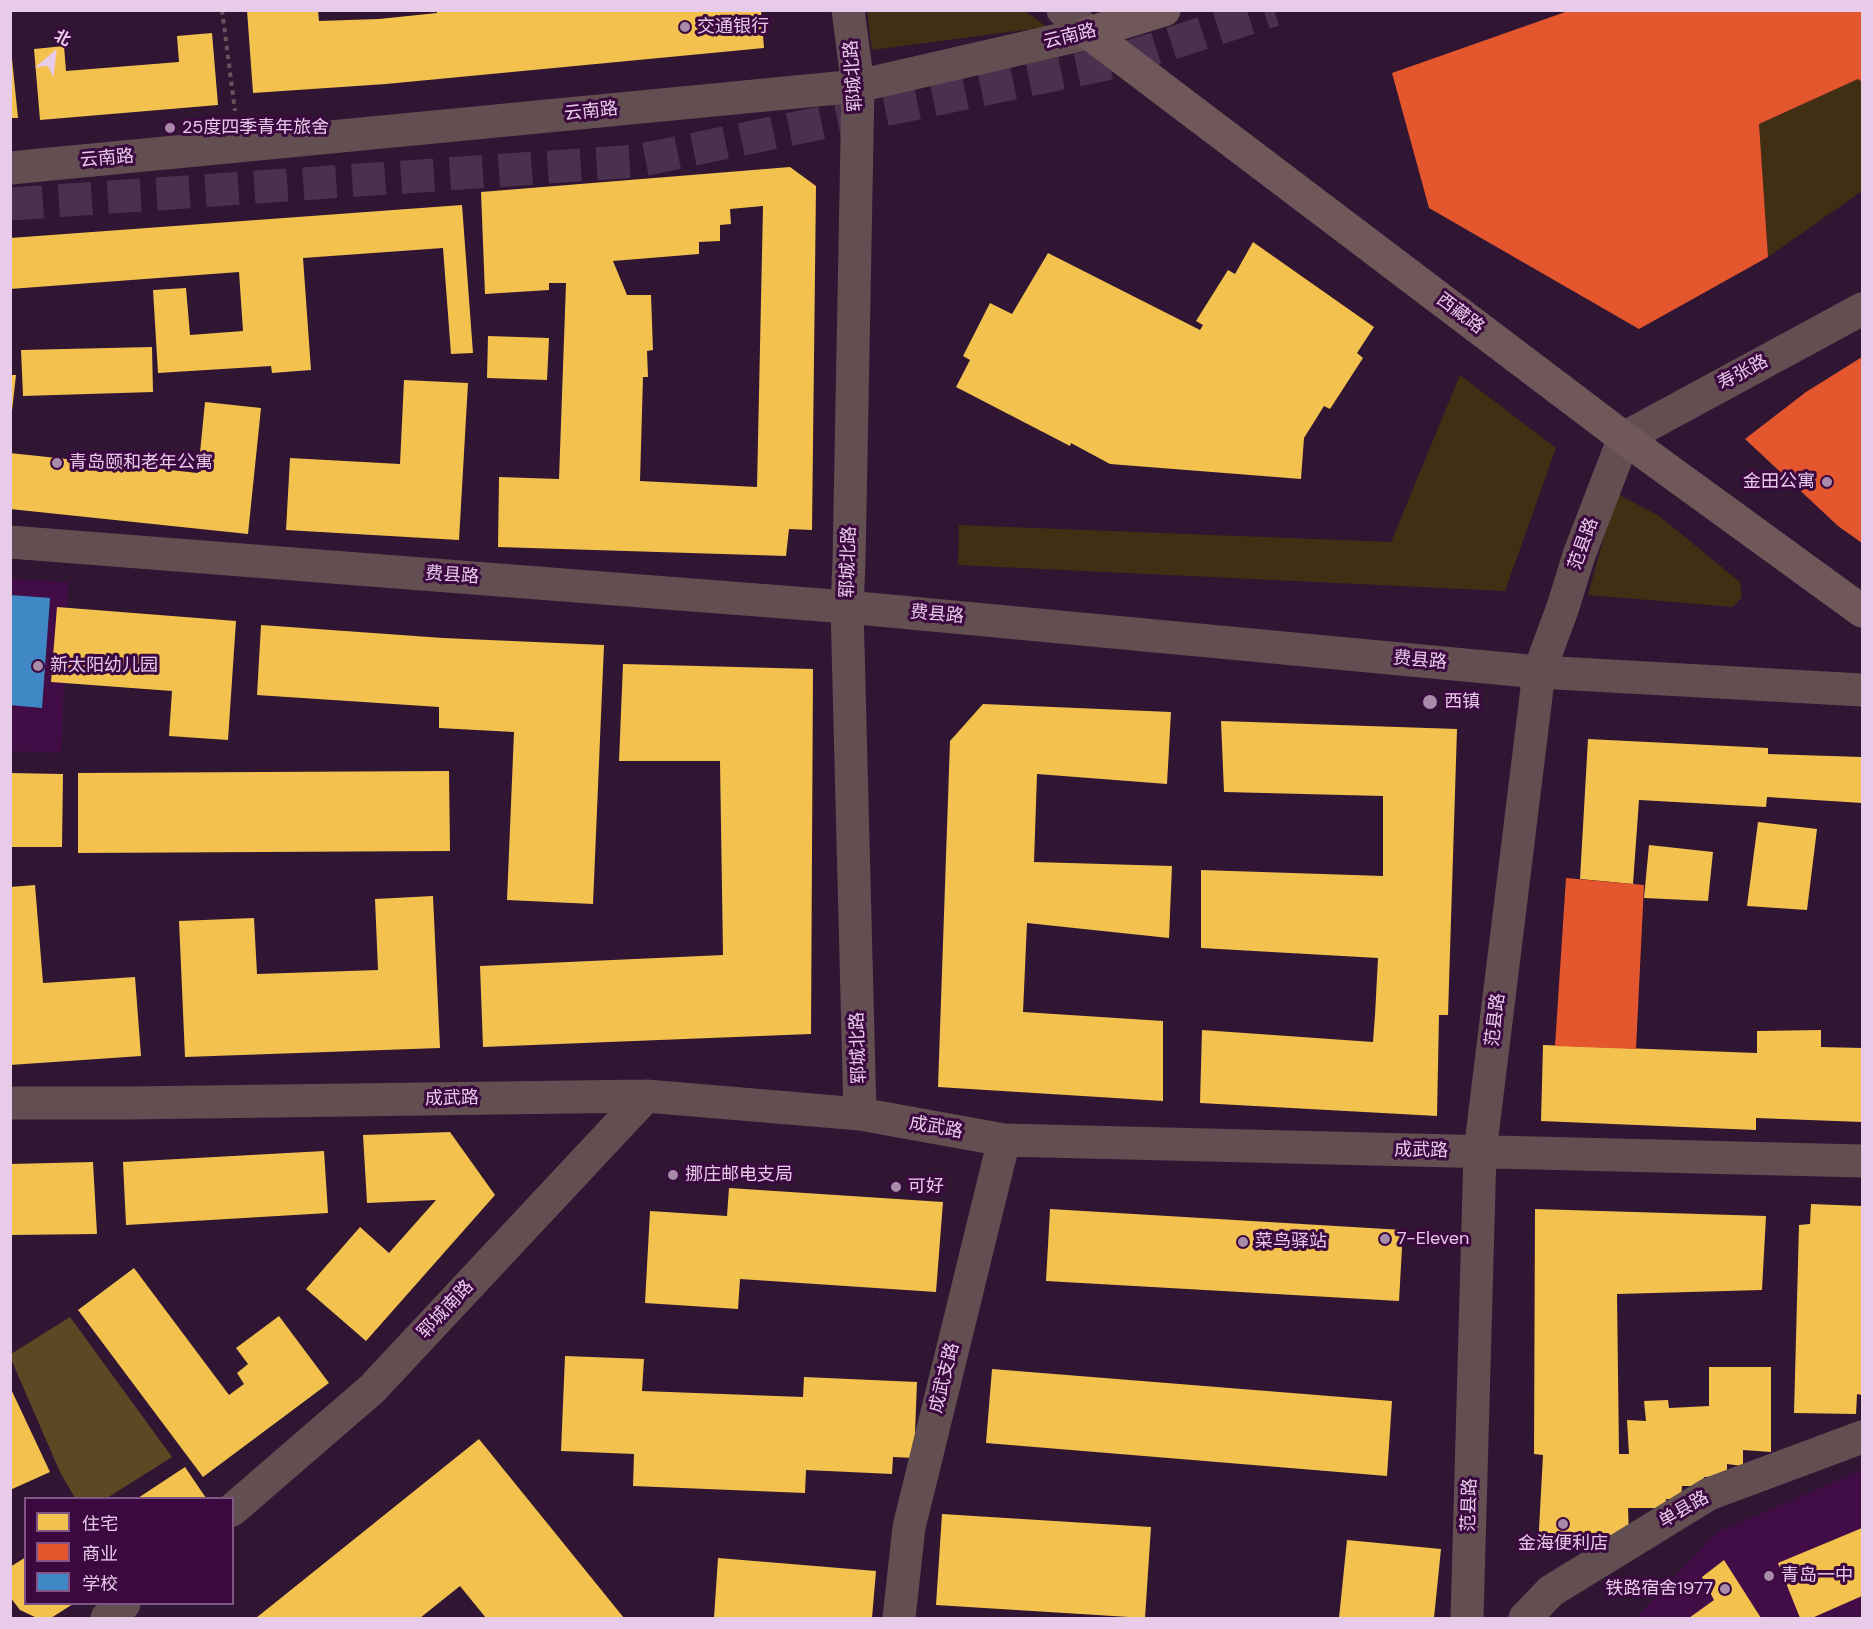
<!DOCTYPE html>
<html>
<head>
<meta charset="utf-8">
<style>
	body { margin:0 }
	#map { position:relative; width:1873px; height:1629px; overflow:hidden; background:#301633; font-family:"DM Sans","Noto Sans SC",sans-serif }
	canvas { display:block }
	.frame { position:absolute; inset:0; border:12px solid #e8cae9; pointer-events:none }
	.legend { position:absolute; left:24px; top:1497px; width:210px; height:108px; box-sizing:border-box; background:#3b0940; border:2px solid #805684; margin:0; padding:8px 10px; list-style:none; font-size:18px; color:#e8cae9 }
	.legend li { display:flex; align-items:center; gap:12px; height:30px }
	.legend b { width:30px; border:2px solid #805684 }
	.north { position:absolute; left:24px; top:24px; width:60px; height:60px; -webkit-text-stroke:4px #3b0940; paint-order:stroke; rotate:28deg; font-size:16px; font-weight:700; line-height:24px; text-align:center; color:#e8cae9 }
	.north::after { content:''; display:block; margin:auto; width:21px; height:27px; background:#e8cae9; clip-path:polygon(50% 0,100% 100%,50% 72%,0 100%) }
</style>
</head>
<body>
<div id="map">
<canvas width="1873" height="1629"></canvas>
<div class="frame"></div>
<ul class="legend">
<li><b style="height:16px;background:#f2c14e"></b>住宅</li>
<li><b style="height:16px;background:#e4572e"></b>商业</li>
<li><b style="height:16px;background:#3f88c5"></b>学校</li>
</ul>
<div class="north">北</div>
</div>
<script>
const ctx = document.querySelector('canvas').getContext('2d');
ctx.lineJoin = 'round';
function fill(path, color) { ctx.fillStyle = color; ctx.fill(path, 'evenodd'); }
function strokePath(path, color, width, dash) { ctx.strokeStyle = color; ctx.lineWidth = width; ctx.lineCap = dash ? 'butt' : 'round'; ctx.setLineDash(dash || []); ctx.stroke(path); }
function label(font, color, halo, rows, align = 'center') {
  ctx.font = font + ' "DM Sans","Noto Sans SC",sans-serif'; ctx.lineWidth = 6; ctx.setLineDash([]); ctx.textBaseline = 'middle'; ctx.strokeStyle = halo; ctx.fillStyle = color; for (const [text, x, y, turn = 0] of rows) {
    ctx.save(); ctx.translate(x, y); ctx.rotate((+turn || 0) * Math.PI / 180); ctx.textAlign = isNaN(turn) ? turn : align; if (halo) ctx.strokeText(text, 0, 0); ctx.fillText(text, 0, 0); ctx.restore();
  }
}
fill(new Path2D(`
	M11,579L68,582L61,753L11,751Z
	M1862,1470V1618H1636L1716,1533Z`), '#420d47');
fill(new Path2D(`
	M867,11H1025L1047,27L872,50Z
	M1858,79L1862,82V191L1768,257L1759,124Z
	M1460,375L1556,448L1505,591L958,565L959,525L1391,542Z
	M1616,493L1659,516L1740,582L1742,597L1733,607L1588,595Z`), '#412f14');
fill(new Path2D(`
	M70,1317L172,1457L107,1498H75L60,1472L11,1359V1354Z`), '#5e4823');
fill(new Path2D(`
	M247,10H318L319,21L379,19L437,13V10H761L764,48L386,84L253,93Z
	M1808,10H1862V40Z
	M212,33L218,105L40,120L34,49L64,46L66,71L179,62L177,36Z
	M10,59H12L18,118H10Z
	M1474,99L1687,210L1657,268L1444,157Z
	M790,167L816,186L812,530L789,529L786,556L498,547L499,477L559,479L566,283H549V290L485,294L481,192ZM763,206L757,487L640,481L643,377H648L647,351L653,350L651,295H627L613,261L699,254V242L720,241V225L731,224L730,209Z
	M462,205L473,353L451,354L443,248L303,258L311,370L272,373L271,366L158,373L153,290L186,288L190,335L243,331L239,272L10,289V238Z
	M1253,242L1374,327L1357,353L1363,358L1330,409L1324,406L1304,438L1301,479L1110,464L1071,443L1070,446L956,387L970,360L963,356L990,303L1012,314L1048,253L1200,330L1203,325L1196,321L1228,270L1235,274Z
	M488,336L549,338L547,380L487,378Z
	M152,347L153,392L23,396L21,350Z
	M10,375H16L12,411H10Z
	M404,380L468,383L459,540L286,530L290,458L400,464Z
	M1806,392L1862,422V505L1772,457Z
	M205,402L261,408L248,534L10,509V453L198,473Z
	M57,607L236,621L228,740L169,736L172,691L51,682Z
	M261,625L443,638L604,645L593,904L507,900L514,732L439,728V707L257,695Z
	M623,664L813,669L811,1034L483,1047L480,966L723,955L720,761H619Z
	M983,704L1171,712L1167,784L1037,774L1034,862L1172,866L1169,938L1027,923L1023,1012L1163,1021V1101L938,1087L950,741Z
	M1221,721L1457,729L1448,1015H1439L1437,1116L1200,1103L1202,1030L1373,1042L1375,1015L1378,958L1201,948V870L1383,876V796L1224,792Z
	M1588,739L1768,748V754L1862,757V803L1767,797L1766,807L1639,800L1633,884L1580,879Z
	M449,771L450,851L78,853V773Z
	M10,773L63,774L62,847H10Z
	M1758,822L1817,829L1807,910L1747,906Z
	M1649,845L1713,852L1708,901L1644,898Z
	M35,885L43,983L135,977L141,1056L10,1065V887Z
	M433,896L440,1048L185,1057L179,921L254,918L257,974L378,970L375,899Z
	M1821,1030V1047L1862,1048V1122L1756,1118V1130L1541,1121L1543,1045L1757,1053V1031Z
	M450,1132L495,1195L366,1341L306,1289L360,1227L389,1253L436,1200L367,1203L363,1135Z
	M324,1151L328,1213L126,1225L123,1162Z
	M93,1162L97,1234L10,1235V1164Z
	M729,1188L943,1202L936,1292L740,1279L738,1309L645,1303L650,1211L727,1216Z
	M1811,1204L1862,1206V1395L1857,1394L1856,1414L1794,1413L1799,1225L1810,1224Z
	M1050,1209L1403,1230L1399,1301L1046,1281Z
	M1535,1209L1766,1216L1762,1290L1617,1294L1619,1454H1629L1627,1420L1646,1421L1644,1401L1668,1400L1669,1408L1709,1406V1367H1771V1452L1743,1450V1466L1727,1464V1476L1704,1477L1702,1486H1682L1681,1499H1666L1665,1508H1628L1629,1535H1600L1598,1548H1538L1543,1455L1534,1454Z
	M134,1268L229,1395L244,1384L237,1373L248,1364L236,1348L279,1316L329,1383L203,1477L78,1310Z
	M565,1356L644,1359L642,1391L803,1397L804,1377L917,1382L914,1458L893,1457L892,1474L806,1470L805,1493L633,1486L634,1454L561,1451Z
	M992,1369L1392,1401L1387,1476L986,1443Z
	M10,1387L50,1472L10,1490Z
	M479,1439L624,1618H486L460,1586L420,1618H256Z
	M185,1467L206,1498H138Z
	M942,1514L1151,1527L1145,1618L936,1605Z
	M1862,1528V1596L1812,1618H1800L1778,1563Z
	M1347,1540L1441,1549L1434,1618H1339Z
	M26,1557V1604H73L51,1618H37L20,1610L10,1597V1567Z
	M718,1558L876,1571L872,1618H714Z
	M1724,1560L1761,1618H1689L1714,1600L1702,1577Z`), '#f2c14e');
fill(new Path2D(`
	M1571,10H1862V82L1858,79L1759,124L1768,257L1639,329L1429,208L1392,73Z
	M1862,357V543L1838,526L1745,439L1806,392Z
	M1566,878L1644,885L1636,1049L1555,1046Z`), '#e4572e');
fill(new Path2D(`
	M10,595L50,598L42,708L10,705Z`), '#3f88c5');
strokePath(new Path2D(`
	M10,204L637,161L1111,63L1274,10`), '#4c314e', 33, [33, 16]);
strokePath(new Path2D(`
	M222,10L235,111`), '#67545d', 4, [4.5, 4.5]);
strokePath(new Path2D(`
	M848,10L858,86L849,562L847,607L860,1114
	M10,1103H127L646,1096L860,1114L1004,1140L1862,1161
	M232,1510L372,1389L646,1096
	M107,1618L124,1604
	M899,1618L909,1527L1004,1140
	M1467,1618L1480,1152L1539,672L1563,607L1579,555L1624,438L1862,309`), '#634e51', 33);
strokePath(new Path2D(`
	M1063,10L1089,33
	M10,168L858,86L1089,33
	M10,542L847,607L1539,672L1862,690
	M1525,1618L1551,1591L1709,1494L1862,1437`), '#634e51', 33);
strokePath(new Path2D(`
	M1089,33L1624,438L1862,611
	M1089,33L1164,10`), '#70575a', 33);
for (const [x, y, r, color] of [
	[685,27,6,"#a88ba9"],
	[170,128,6,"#a88ba9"],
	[57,463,6,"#a88ba9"],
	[1827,482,6,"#a88ba9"],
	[38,666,6,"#a88ba9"],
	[1430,702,8,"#a88ba9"],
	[673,1175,6,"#a88ba9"],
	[896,1187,6,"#a88ba9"],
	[1385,1239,6,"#a88ba9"],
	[1243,1242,6,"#a88ba9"],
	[1563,1524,6,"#a88ba9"],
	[1769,1576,6,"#a88ba9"],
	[1725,1589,6,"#a88ba9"]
]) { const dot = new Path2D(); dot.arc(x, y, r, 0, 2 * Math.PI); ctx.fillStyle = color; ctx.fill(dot); strokePath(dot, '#3b0940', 2); }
label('18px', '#e8cae9', '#3b0940', [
	["交通银行",697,27],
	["25度四季青年旅舍",182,128],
	["青岛颐和老年公寓",69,463],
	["金田公寓",1815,482,"right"],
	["新太阳幼儿园",50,666],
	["西镇",1444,702],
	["挪庄邮电支局",685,1175],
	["可好",908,1187],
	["7-Eleven",1397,1239],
	["菜鸟驿站",1255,1242],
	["金海便利店",1563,1544,"center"],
	["青岛一中",1781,1576],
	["铁路宿舍1977",1713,1589,"right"]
], 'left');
label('18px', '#e8cae9', '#3b0940', [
	["云南路",1070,37,-14],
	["郓城北路",854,76,-94],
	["云南路",591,112,-6],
	["云南路",107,159,-5],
	["西藏路",1460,314,37],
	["寿张路",1743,373,-28],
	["范县路",1584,544,-70],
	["郓城北路",849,562,-88],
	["费县路",452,576,4],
	["费县路",937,615,5],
	["费县路",1420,661,5],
	["范县路",1496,1020,-83],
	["郓城北路",859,1048,-92],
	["成武路",452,1099,-1],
	["成武路",936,1128,10],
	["成武路",1421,1151,1],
	["郓城南路",446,1310,-47],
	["成武支路",945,1378,-76],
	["范县路",1470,1505,-88],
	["单县路",1684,1510,-30]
]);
</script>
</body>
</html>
